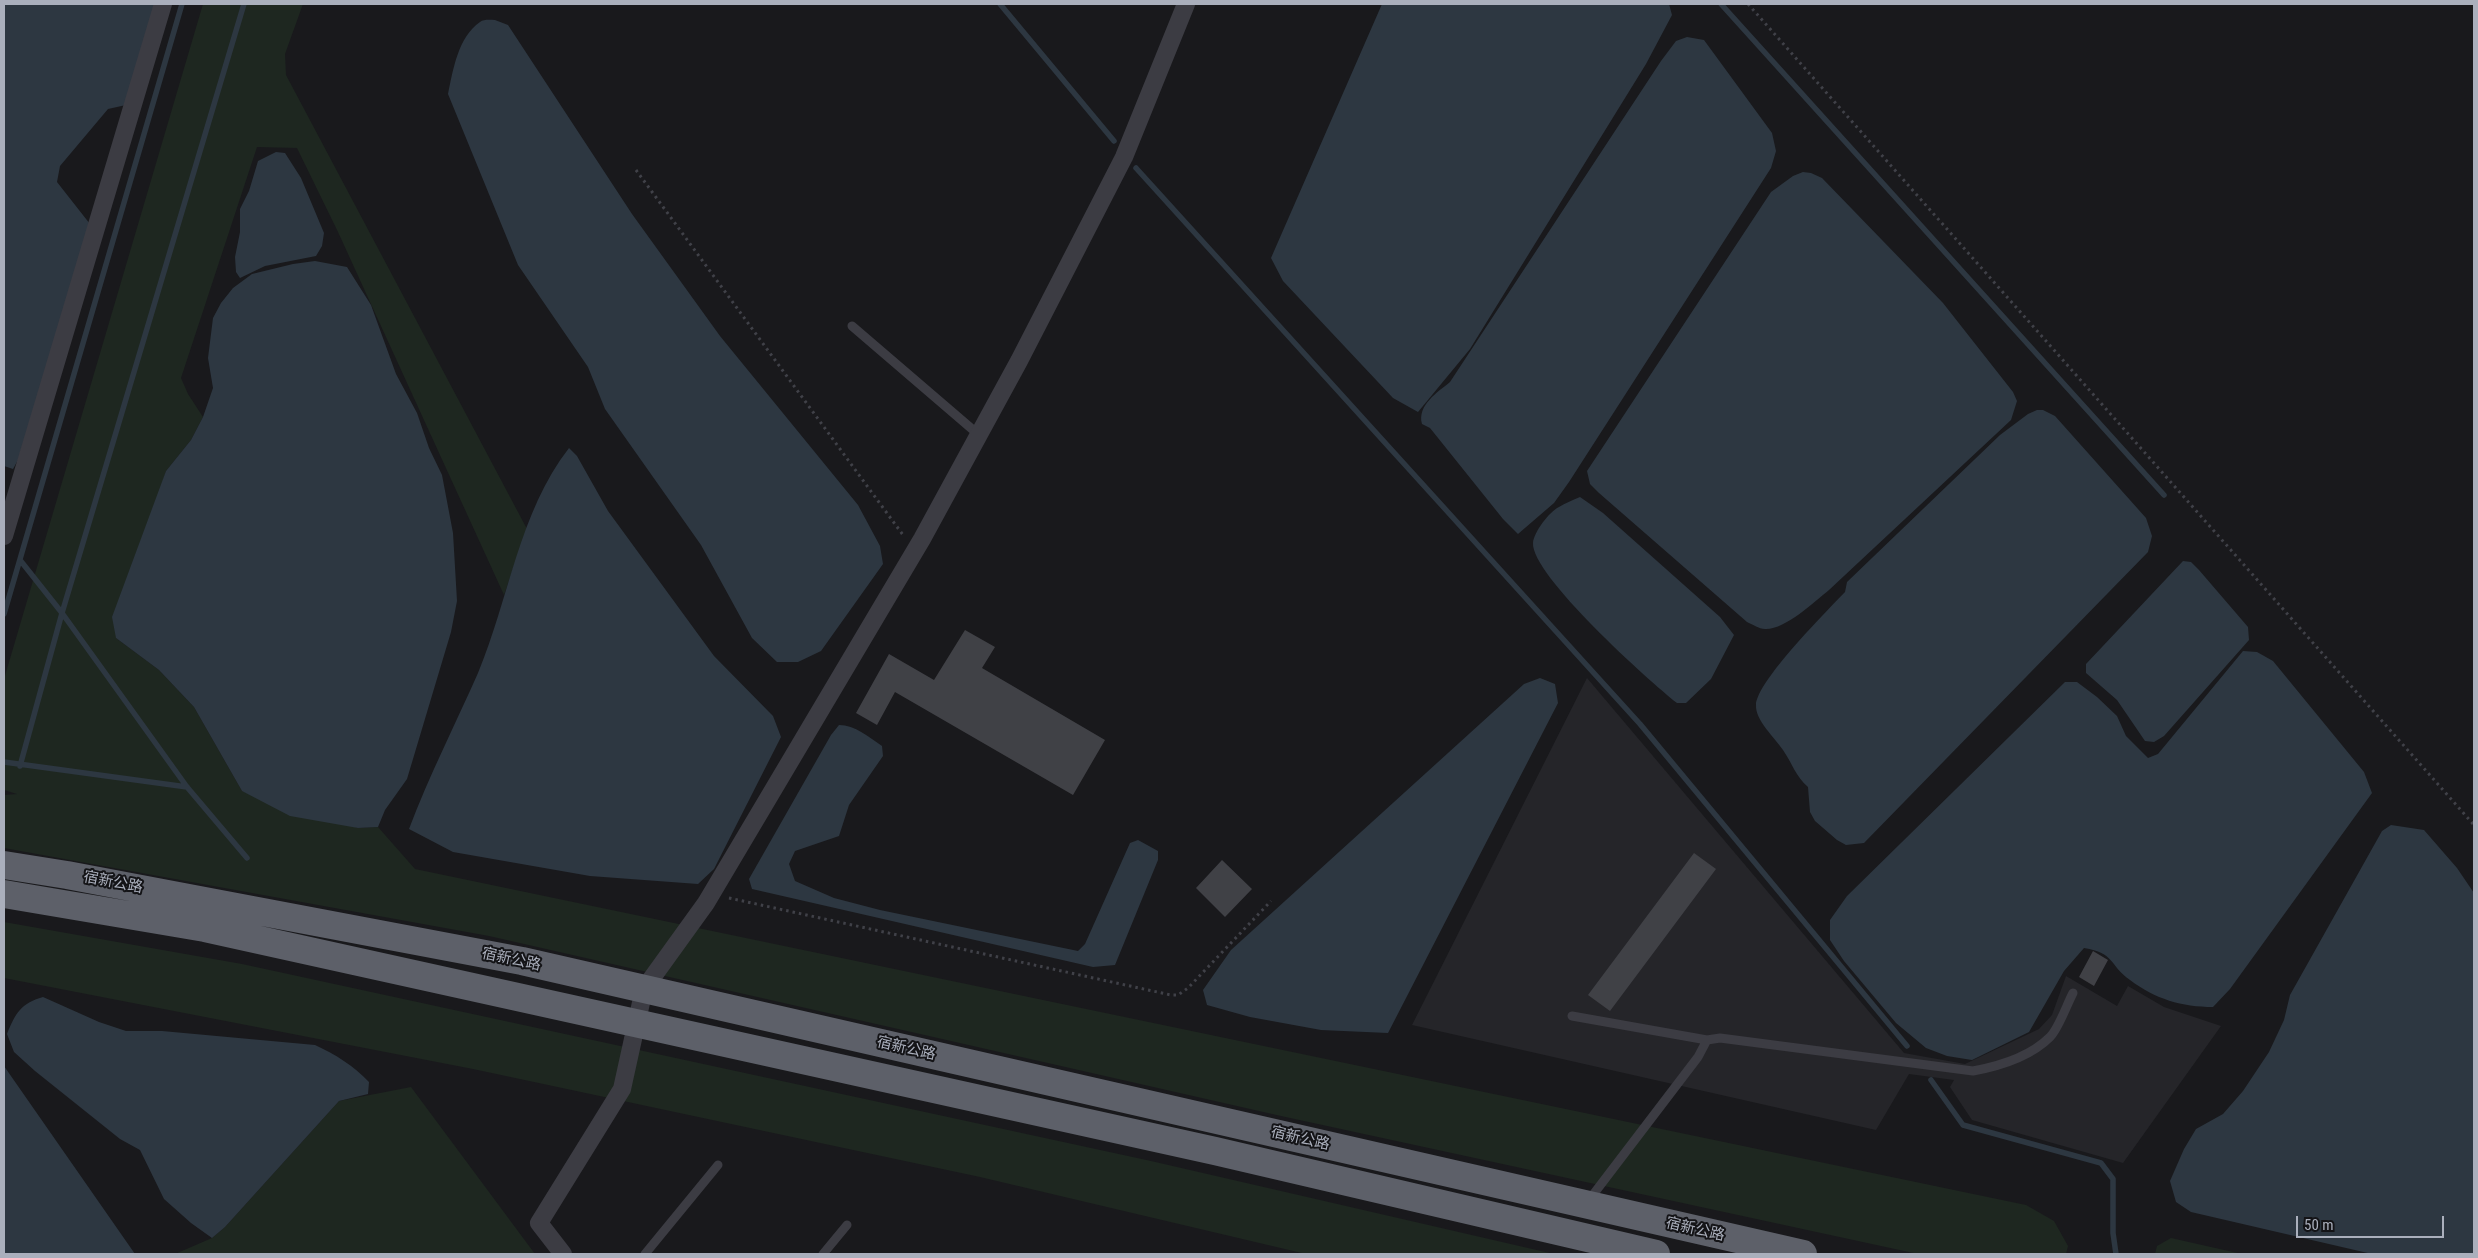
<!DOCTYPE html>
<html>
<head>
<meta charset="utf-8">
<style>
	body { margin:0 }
	#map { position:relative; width:2478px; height:1258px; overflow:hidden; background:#19191c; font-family:"Roboto Condensed",sans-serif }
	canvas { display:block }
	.frame { position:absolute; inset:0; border:5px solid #aaafbc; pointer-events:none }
	.scale { position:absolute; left:2296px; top:1216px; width:148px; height:22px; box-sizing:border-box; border:2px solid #aaafbc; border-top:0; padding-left:6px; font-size:15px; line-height:18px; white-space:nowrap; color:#aaafbc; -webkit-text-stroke:4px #141417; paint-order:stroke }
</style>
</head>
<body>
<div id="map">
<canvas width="2478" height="1258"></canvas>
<div class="frame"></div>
<div class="scale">50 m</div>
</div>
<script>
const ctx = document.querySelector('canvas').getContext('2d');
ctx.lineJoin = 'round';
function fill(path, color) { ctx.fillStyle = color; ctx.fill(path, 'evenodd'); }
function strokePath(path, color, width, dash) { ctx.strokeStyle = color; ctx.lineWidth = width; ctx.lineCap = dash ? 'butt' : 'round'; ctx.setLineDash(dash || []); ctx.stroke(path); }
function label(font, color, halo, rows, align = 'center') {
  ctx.font = font + ' "Roboto Condensed","Noto Sans SC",sans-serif'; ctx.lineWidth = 4; ctx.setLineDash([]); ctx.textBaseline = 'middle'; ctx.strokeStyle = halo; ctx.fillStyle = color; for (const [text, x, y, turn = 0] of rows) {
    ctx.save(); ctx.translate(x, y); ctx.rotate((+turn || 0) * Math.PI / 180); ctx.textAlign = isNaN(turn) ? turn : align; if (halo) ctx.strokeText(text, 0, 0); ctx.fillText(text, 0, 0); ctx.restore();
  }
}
fill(new Path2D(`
	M1587,678L1904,1053L1965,1064L2039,1029L2052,1015L2066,976L2117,1006L2128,986L2164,1007L2221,1026L2123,1163L1972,1120L1950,1087L1954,1080L1909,1074L1876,1130L1412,1025Z`), '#252529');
fill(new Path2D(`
	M203,4H303L285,54L286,75L527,529L504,595L338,232L297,148L257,147L181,378L188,394L203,417L191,440L166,471L116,638L159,670L194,707L242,791L358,828L378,827L415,869L2026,1205L2054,1221L2068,1246L2066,1254H1918L1281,1116L489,936L4,848V795L17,794L4,790V679Z
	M4,922L242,964L1151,1161L1554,1254H1306L980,1177L473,1069L4,978Z
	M411,1087L535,1254H175L212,1238L225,1227L339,1101Z
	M2171,1238L2242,1254H2155L2157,1246Z`), '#1e2720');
fill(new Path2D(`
	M4,4H155L126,105L108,109L60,166L57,182L90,224L18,460L13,469L4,466Z
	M1382,4H1669L1672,15L1646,64L1470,349L1418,412L1393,398L1283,281L1271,258Z
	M495,20L508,25L632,214L720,336L858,505L880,546L883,564L821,651L798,662H777L752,638L701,545L605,409L588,367L518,265L448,94C453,70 458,37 480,22C484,19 490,20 495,20Z
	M1687,37L1704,40L1772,133L1776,151L1771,168L1569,482L1554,503L1518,534L1503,519L1430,428L1422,424C1417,405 1438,392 1450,382L1661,61L1676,41Z
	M276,152L285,153L301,178L324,233L322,246L316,256L265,266L240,278L236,272L235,257L240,232V209L249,191L258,161Z
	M1803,172L1811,173L1822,178L1943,303L2013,392L2017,401L2011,420L1829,590C1814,602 1785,630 1765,629C1759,629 1752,624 1747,622L1599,493L1590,484L1587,471L1771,192L1793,176Z
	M315,261L347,267L371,305L396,374L417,413L429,448L442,475L453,533L457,601L451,632L407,779L385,810L378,827L358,828L290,816L242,791L194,707L159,670L116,638L112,617L166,471L191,440L203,417L213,388L208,358L213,318L221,303L233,288L252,274L293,264Z
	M2037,410H2043L2055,416L2146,518L2152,536L2148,552L1864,843L1846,845L1837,840L1815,821L1810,812L1808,787C1796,777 1792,763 1783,750C1775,738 1755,720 1756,705C1757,681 1826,612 1845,592L1847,582L2000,435L2028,414Z
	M569,448L577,456L608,511L714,656L773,716L781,737L714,869L698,884L590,876L453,852L409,829C429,776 455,725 478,673C509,599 519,512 569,448Z
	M1580,497L1603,513L1720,617L1734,635L1711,679L1686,703H1677C1649,681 1531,575 1533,543C1534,532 1549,512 1559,507C1565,503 1573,500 1580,497Z
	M2183,561L2191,562L2199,570L2248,627L2249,640L2164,736L2154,742L2145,741L2117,700L2086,673V664Z
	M2243,651L2257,652L2273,661L2364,772L2372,793L2230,989L2213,1007C2182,1007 2155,999 2130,980C2109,965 2115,953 2084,948L2064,971L2029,1032L1972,1060L1947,1056L1926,1048L1896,1023L1844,961L1830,940V920L1847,896L2065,682H2077L2097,697L2117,716L2126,736L2148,758L2158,754Z
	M1540,678L1555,684L1558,703L1388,1033L1321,1030L1250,1017L1207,1005L1203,990L1231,950L1524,684Z
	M839,725C855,725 869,737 882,746L883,756L849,805L839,836L795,851L789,864L795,881L834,898L880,910L1078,951L1085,944L1130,843L1138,840L1158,851V860L1115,965L1093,967L752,889L749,879L831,735Z
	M2391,825L2424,830L2457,868L2474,893V1254H2372L2191,1212L2176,1202L2170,1181L2184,1149L2196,1129L2223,1114L2243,1091L2269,1052L2284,1020L2290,995L2382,831Z
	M43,997L99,1022L126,1031H162L315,1045C336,1055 353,1065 369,1082L368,1094L339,1101L225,1227L212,1238L191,1223L164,1199L140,1150L120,1139L35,1071L14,1052L7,1034C15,1014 21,1003 43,997Z
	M4,1066L135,1254H4Z`), '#2d3741');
strokePath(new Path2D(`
	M1000,4L1114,141
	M1721,4L2164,495
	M1136,168L1640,724L1907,1046
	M20,560L62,613L187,787L247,858
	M4,614L182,4
	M4,762L187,787
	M20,766L62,613L244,4
	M1931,1080L1963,1125L2101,1163L2113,1179V1233L2116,1254`), '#2d3741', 5.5);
fill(new Path2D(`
	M965,630L995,647L982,668L1105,740L1073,795L895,692L877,725L856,713L889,654L934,680Z
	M1694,853L1716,869L1610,1011L1588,995Z
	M1222,860L1252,889L1225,917L1196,888Z
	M2093,951L2108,960L2094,986L2079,977Z`), '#404146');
strokePath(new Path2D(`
	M1748,4L2474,825
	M636,170L903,535
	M729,898L1171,995H1178L1188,988L1271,901`), '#404148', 3, [2.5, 4]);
strokePath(new Path2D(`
	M852,326L979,435
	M1572,1016L1707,1040L1720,1038L1973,1071C2000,1066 2030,1057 2050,1037C2059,1028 2067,1004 2073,993
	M1589,1200L1698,1057L1707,1040
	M645,1254L718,1165
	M823,1254L847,1225`), '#3c3c43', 9);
strokePath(new Path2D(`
	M4,536L163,4
	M563,1254L539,1223L622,1089L644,989L706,903L922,539L1019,361L1124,157L1186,4`), '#3c3c43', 18);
strokePath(new Path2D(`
	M4,865L67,875L522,961L1803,1254
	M4,894L205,928L1215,1151L1656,1254`), '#5d6069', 28);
label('15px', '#aaafbc', '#141417', [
	["宿新公路",113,883,11],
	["宿新公路",511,960,12],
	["宿新公路",906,1049,13],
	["宿新公路",1300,1139,13],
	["宿新公路",1695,1230,13]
]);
</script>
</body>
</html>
